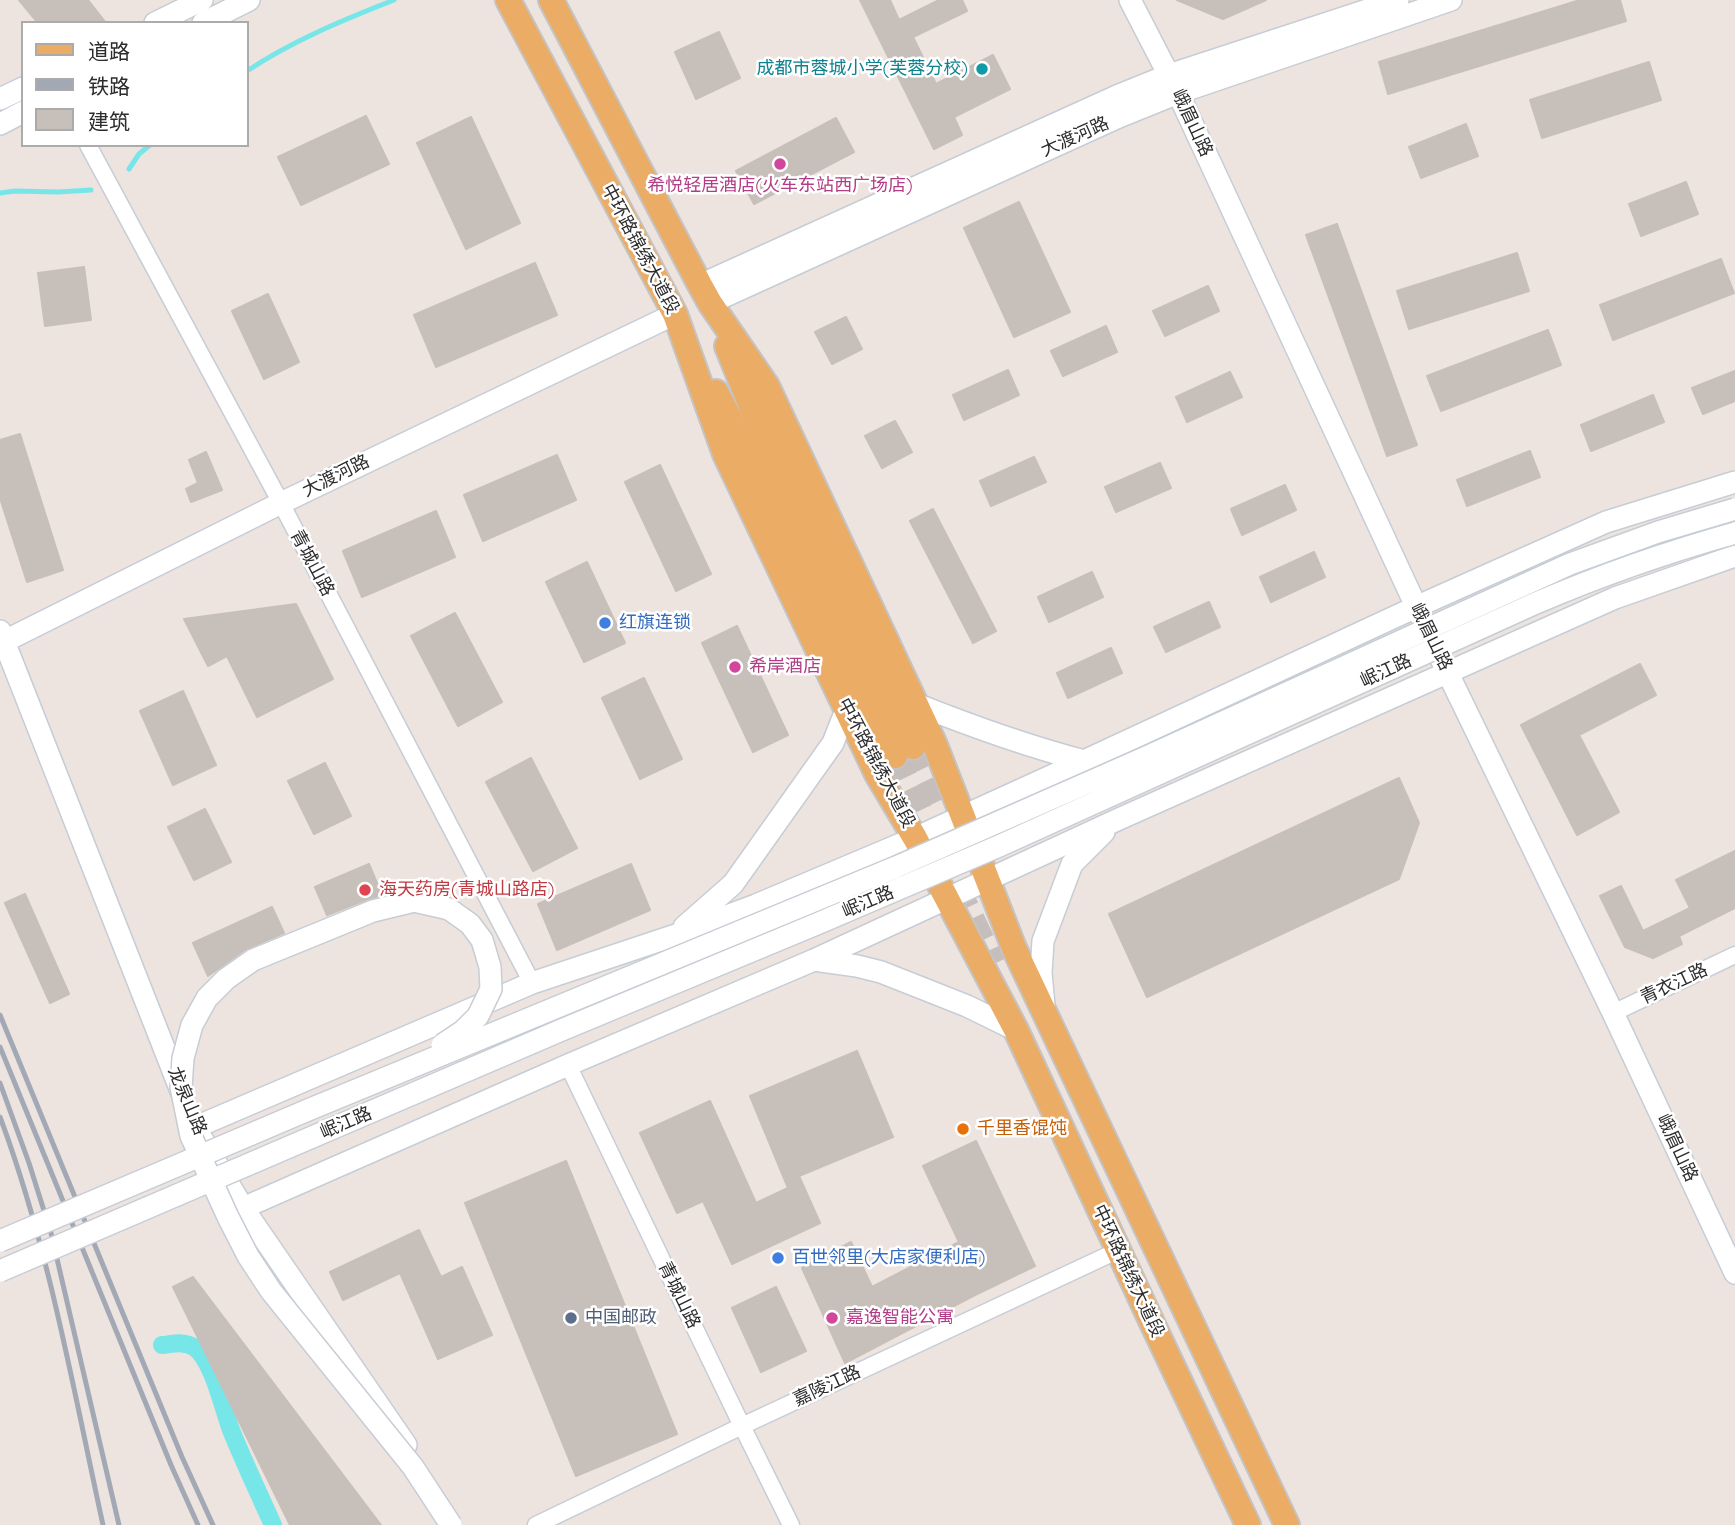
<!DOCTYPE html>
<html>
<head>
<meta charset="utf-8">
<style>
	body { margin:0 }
	#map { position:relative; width:1735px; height:1525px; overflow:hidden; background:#ede3df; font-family:Quicksand,"Noto Sans SC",sans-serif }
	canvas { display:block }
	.legend { position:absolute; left:21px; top:21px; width:228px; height:126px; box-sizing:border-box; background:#fff; border:2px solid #ababab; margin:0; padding:9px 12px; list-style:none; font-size:21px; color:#2c2c2c }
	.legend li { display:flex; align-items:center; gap:14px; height:35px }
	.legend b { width:35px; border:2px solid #ababab }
</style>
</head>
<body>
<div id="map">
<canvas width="1735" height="1525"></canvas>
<ul class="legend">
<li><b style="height:9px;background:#ebac66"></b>道路</li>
<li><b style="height:9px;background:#a2a9b5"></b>铁路</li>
<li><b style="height:19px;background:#c6bfba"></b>建筑</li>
</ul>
</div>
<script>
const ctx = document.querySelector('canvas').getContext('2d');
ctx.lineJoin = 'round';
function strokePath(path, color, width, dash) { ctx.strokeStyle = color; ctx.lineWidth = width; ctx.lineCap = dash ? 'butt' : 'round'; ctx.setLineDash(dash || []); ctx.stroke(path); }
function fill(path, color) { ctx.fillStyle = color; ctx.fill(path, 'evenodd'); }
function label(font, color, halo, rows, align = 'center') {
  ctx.font = font + ' Quicksand,"Noto Sans SC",sans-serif'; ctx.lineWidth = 5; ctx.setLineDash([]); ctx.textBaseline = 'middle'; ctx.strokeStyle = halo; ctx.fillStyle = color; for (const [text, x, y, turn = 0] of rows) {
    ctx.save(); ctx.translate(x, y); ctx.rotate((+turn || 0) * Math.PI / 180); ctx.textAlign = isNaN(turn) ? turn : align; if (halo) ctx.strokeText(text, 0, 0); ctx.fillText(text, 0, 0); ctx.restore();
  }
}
strokePath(new Path2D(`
	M247,71C292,41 343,20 394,0
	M129,169L139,154L150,145
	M0,193L15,191L58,192L91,190`), '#77e6e9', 5);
strokePath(new Path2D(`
	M162,1345C173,1344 184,1341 194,1347C213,1360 223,1409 231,1430C244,1462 259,1494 273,1525`), '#77e6e9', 18);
const building = new Path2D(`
	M19,0H88L106,23H38Z
	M860,0H890L899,20L939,0H962L967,11L913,37L936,84L993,55L1010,89L954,117L962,135L934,149Z
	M1177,0H1266L1223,19Z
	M1580,0H1620L1626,21L1388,94L1379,62Z
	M719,32L740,78L696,99L675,52Z
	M1649,62L1661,100L1542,138L1530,100Z
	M366,116L389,164L301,205L278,157Z
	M471,117L520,223L466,249L417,143Z
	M836,118L854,152L754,204L736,171Z
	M1466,124L1478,156L1421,178L1409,147Z
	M1686,182L1698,214L1641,236L1629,204Z
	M1019,202L1070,312L1014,337L964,228Z
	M1337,224L1417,445L1387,456L1306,235Z
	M1517,253L1529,291L1409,329L1397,291Z
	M1721,259L1734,293L1613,340L1600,305Z
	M535,263L557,315L436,367L414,315Z
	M84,267L91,320L45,326L38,273Z
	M1208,286L1219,311L1165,336L1153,311Z
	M268,294L299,362L264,379L232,311Z
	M846,317L862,349L832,364L815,332Z
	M1106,326L1117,352L1063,376L1051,351Z
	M1548,330L1561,365L1441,411L1427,376Z
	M1008,370L1019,395L964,420L953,395Z
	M1735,371V401L1703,414L1692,388Z
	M1230,372L1242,397L1187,422L1176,397Z
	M1653,395L1664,422L1591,451L1581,425Z
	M895,421L912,452L882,468L865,436Z
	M20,434L63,570L27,582L0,498V440Z
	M1530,451L1540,477L1467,506L1457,480Z
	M206,452L222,490L191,502L186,489L198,483L189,460Z
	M557,455L576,500L483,541L464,495Z
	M1034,457L1046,482L991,506L980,481Z
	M1160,463L1171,488L1116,512L1105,487Z
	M660,465L711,574L676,591L625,482Z
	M1285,485L1296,510L1242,535L1231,509Z
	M933,509L996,631L973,643L910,521Z
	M436,511L455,557L362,597L343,551Z
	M1314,552L1325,577L1271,602L1260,577Z
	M587,562L625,643L584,662L546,582Z
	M1092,572L1103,597L1049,622L1038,597Z
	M1209,602L1220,627L1166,652L1154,627Z
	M296,604L333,679L257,717L227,656L208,666L184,619Z
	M455,613L502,702L458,726L411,636Z
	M737,626L788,735L753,752L702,643Z
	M1111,648L1122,673L1068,698L1057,673Z
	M1640,664L1656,695L1579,735L1619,812L1577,835L1521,725Z
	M644,678L682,759L640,779L602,698Z
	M183,691L216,765L173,785L140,711Z
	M531,758L577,848L533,871L486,782Z
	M325,763L351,816L314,834L288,781Z
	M1399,778L1419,823L1399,879L1147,997L1109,914Z
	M205,809L231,862L194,880L168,827Z
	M1735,851V908L1679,936L1682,944L1653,958L1625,947L1600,896L1621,886L1643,931L1690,908L1676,880Z
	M369,864L382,895L368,899L327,915L315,887Z
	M631,864L650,910L557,950L538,904Z
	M25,894L69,994L50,1003L5,903Z
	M272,907L284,933L246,949L208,976L193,943Z
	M857,1051L893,1137L799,1176L820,1223L732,1264L703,1201L677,1213L640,1133L710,1101L756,1203L788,1188L750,1096Z
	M976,1141L1035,1266L975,1295L845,1363L802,1268L851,1242L872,1287L959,1242L923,1166Z
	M566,1161L677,1434L576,1476L465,1203Z
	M419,1230L441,1277L462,1267L492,1335L438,1359L400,1273L343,1300L330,1272Z
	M193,1277L381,1525H290L173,1287Z
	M776,1287L806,1351L761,1372L732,1308Z`);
fill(building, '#c6bfba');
strokePath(building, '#c8bfb8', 2);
strokePath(new Path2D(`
	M913,747L958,842
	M895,756L994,964`), '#c6bebb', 24, [24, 12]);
const street = new Path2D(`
	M88,145L281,503L532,983
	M1613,1013L1735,955
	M568,1065L742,1426L791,1525
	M536,1525L742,1426L1119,1250`);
const secondary = new Path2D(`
	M1130,0L1178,93L1421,617
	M155,23L202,0
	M203,23L249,0
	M0,99L23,88
	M0,124L23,112
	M700,285L1117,96L1169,75L1398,0
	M710,303L1121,116L1178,93L1451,0
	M0,631L181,1091
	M0,645L5,641L281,503L675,314
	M1441,659L1613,1013L1735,1273
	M916,704C971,726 1027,746 1084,761
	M684,927L733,884L833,743L846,710
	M814,960L857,966L881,972L967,1006L1016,1030
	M1044,1005L1041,973L1043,941L1072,864L1104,832
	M196,1127L532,983L673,936L756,905L915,838L1084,761L1416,607L1606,522L1735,482
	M201,1137L243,1208L406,1445
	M243,1208L568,1065L814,960L1119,819L1615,598L1735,556`);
const primary = new Path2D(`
	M508,0L675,314L725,454L877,774L915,838L1016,1030L1154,1327L1248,1525
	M551,0L700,285L710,303L767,386L935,745L1014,948L1287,1525
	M727,346L751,406L913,747
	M716,392L747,451L895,756`);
strokePath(street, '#c7cdd5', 19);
strokePath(secondary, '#c7cdd5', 24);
strokePath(primary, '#c4c4c4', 28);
strokePath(street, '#fff', 16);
strokePath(secondary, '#fff', 21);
strokePath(primary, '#ebac66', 24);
strokePath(new Path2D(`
	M0,1015L182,1457L213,1525
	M0,1047L171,1465L198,1525
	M0,1083L29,1163L51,1233L119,1525
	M0,1117C49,1248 73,1388 103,1525`), '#a2a9b5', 5);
const secondaryBridge = new Path2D(`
	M442,1045L463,1031L478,1016L491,989L490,967L482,940L470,924L449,909L414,901L373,911L253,960L226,979L207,998L192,1025L183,1058L181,1087L191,1136L228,1217L248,1256L271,1291L413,1467L451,1525
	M0,1241L308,1110L896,867L1144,758L1570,564L1658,532L1735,509
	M0,1271L564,1029L819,923L999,846L1536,603C1601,575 1667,552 1735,533`);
strokePath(secondaryBridge, '#c7cdd5', 24, []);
strokePath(secondaryBridge, '#fff', 21);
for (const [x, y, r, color] of [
	[982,69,7,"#0f9aa8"],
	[780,164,7,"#d1479c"],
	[605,623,7,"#3f7fe0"],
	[735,667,7,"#d1479c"],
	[365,890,7,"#e0444e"],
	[963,1129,7,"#e8710a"],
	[778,1258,7,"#3f7fe0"],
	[571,1318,7,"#5c6f8a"],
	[832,1318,7,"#d1479c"]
]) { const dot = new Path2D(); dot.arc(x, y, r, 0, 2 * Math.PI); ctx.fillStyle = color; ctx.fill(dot); strokePath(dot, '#fff', 2.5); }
label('18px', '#0d838f', '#fff', [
	["成都市蓉城小学(芙蓉分校)",968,69]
], 'right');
label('18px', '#2c2c2c', '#fff', [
	["峨眉山路",1192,123,65],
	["大渡河路",1075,137,-24],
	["中环路锦绣大道段",640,249,62],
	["大渡河路",336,476,-26],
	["青城山路",312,563,62],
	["峨眉山路",1431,637,64],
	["岷江路",1386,671,-25],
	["中环路锦绣大道段",876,763,62],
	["岷江路",868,902,-23],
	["青衣江路",1674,984,-25],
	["龙泉山路",187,1101,67],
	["岷江路",346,1123,-23],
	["峨眉山路",1677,1148,65],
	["中环路锦绣大道段",1128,1271,65],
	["青城山路",679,1295,64],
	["嘉陵江路",827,1386,-25]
]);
label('18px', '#b23c85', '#fff', [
	["希悦轻居酒店(火车东站西广场店)",780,186,"center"],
	["希岸酒店",749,667],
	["嘉逸智能公寓",846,1318]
], 'left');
label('18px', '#366cbe', '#fff', [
	["红旗连锁",619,623],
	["百世邻里(大店家便利店)",792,1258]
], 'left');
label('18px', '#be3a42', '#fff', [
	["海天药房(青城山路店)",379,890]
], 'left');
label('18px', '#c56008', '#fff', [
	["千里香馄饨",977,1129]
], 'left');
label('18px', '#4e5e75', '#fff', [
	["中国邮政",585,1318]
], 'left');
</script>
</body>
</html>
